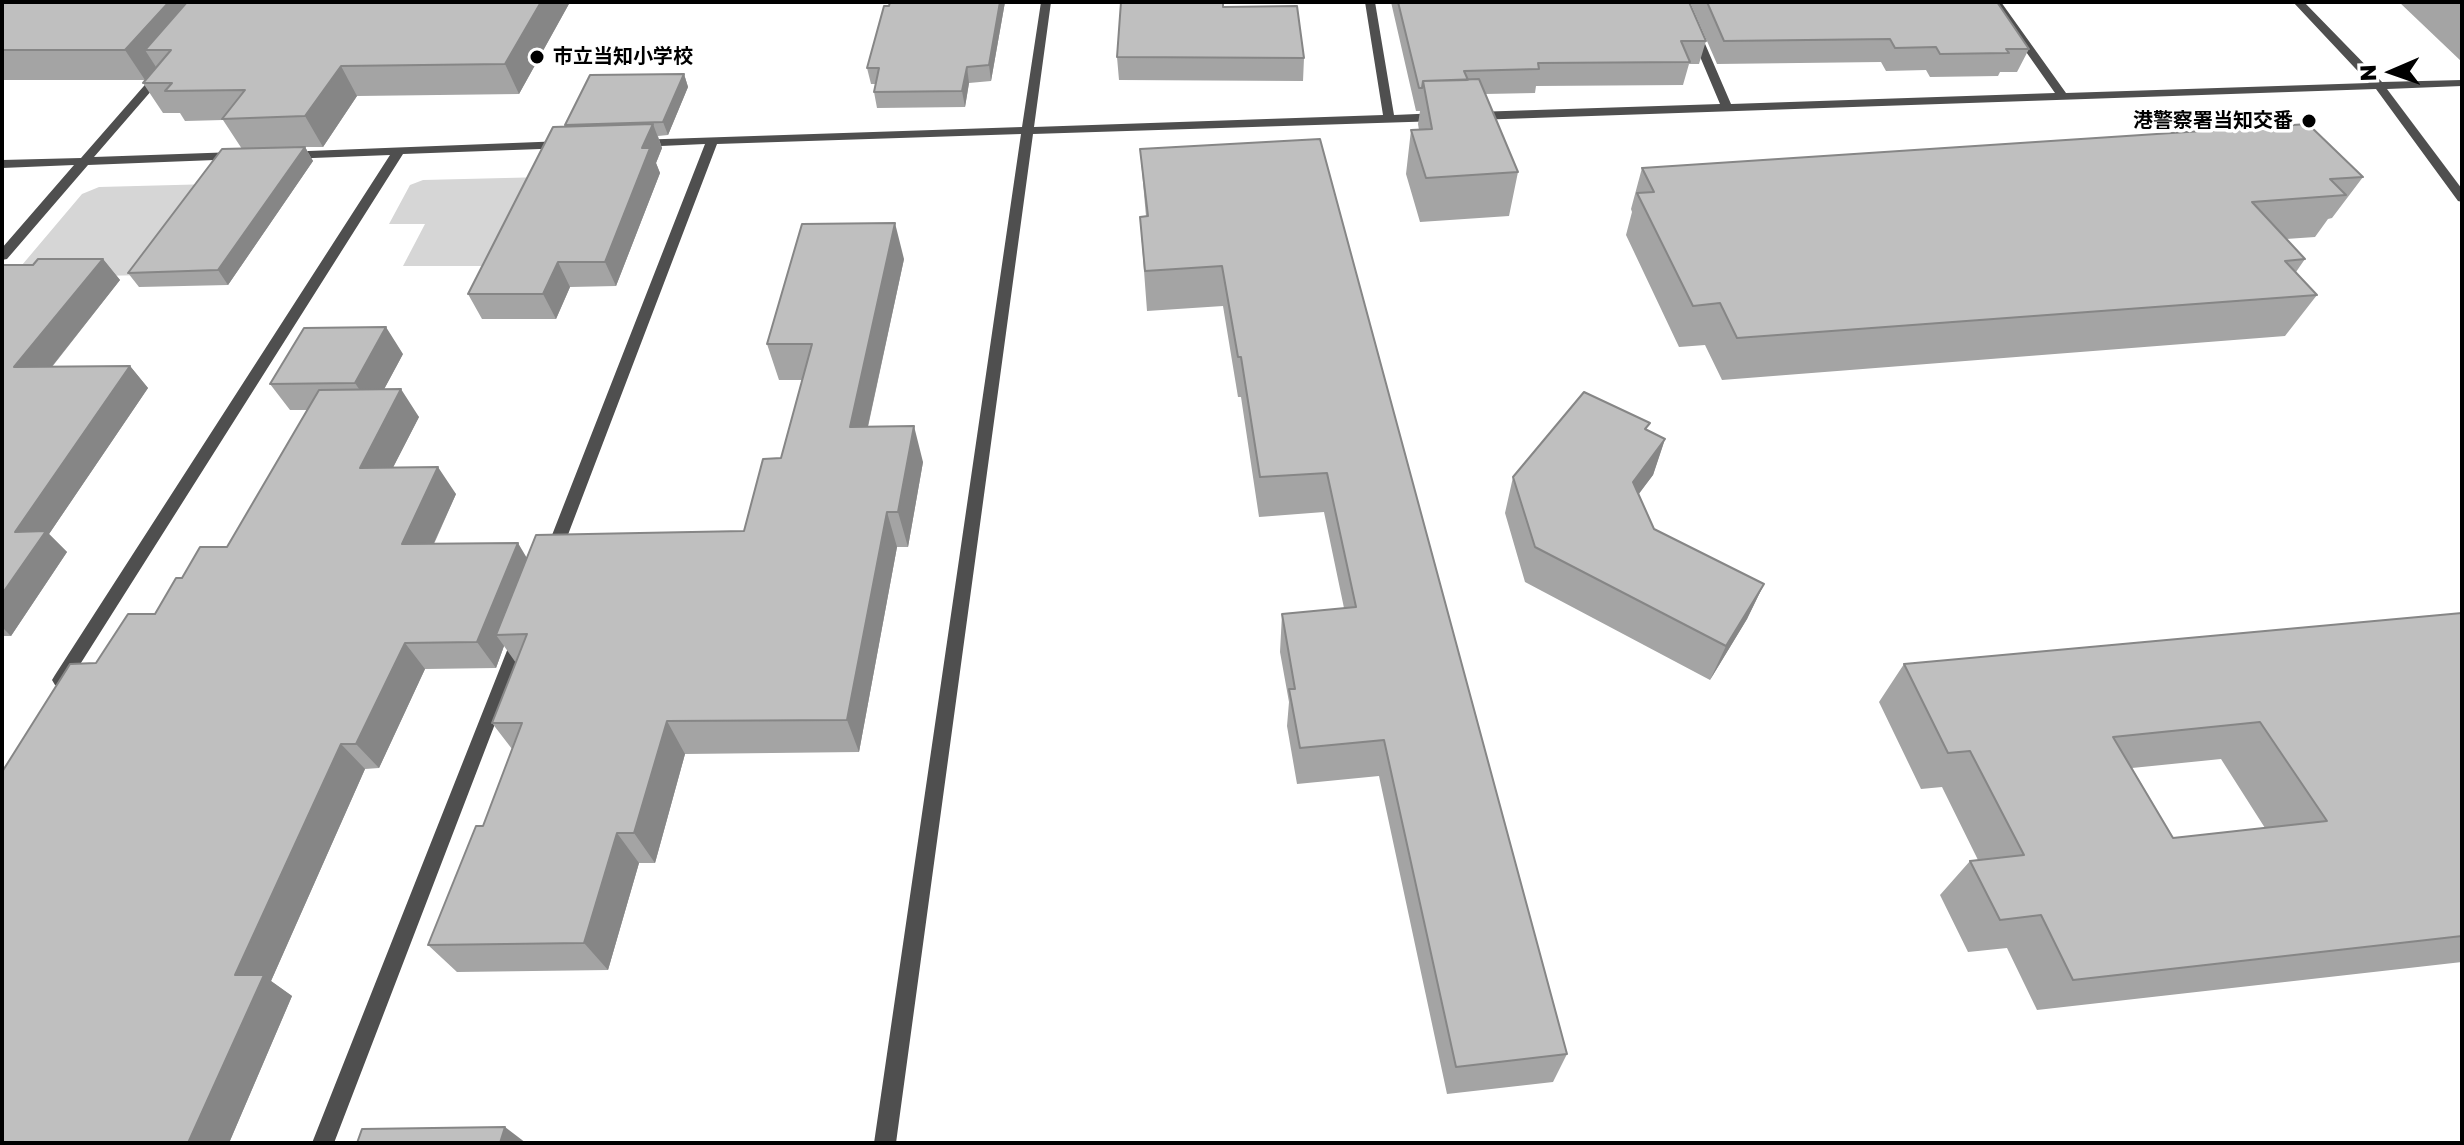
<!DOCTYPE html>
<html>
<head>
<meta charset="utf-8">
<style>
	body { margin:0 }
	#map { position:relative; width:2464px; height:1145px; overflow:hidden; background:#fff; font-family:"Golos Text",sans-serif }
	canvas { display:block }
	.frame { position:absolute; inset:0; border:4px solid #000; pointer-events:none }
	.north { position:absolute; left:2352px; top:32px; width:80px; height:80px; -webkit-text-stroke:6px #fff; paint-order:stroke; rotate:268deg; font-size:22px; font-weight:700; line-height:32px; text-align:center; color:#000 }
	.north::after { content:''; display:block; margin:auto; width:28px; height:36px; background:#000; clip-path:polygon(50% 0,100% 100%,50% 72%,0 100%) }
</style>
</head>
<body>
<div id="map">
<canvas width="2464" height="1145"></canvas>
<div class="frame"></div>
<div class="north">N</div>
</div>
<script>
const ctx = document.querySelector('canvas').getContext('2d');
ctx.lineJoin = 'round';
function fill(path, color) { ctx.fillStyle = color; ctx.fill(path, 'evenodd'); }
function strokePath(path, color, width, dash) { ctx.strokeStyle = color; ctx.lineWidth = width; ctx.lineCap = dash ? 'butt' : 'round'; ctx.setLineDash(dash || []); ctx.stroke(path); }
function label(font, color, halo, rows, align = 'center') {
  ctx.font = font + ' "Golos Text","Noto Sans JP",sans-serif'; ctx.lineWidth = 7; ctx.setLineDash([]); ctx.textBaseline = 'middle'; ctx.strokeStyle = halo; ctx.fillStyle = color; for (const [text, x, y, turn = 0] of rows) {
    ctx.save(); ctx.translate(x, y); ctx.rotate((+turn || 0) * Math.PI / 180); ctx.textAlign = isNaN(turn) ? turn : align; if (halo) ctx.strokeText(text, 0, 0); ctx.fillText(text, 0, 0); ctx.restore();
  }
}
fill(new Path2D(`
	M546,177L503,266H403L425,224H389L410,185L423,180Z
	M213,184L145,275L11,278L82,194L99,187Z`), '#d6d6d6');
fill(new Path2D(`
	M1041,2H1051L1034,127L1383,115L1365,2H1375L1394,115L1440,113L1446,117L1440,121L1033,134L896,1143H874L1021,134L717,144L561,553L553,559L545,553L705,144L639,147L633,143L635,140L1022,127Z
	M1677,2H1687L1731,104L2055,93L1991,2H2001L2066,93L2369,83L2293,2H2304L2382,82L2462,80V86L2387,89L2462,189V202L2458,201L2376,89L1475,120L1469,116L1475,112L1720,104Z
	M161,70L167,73L165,75L94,157L236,152L242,156L240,159L88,165L7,259L2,260V248L74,165L2,168V160L81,158L157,71Z
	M564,141L570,145L568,148L403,154L67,685L61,687L55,685L52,680L55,675L390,155L287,159L283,158V152Z
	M520,631L526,633L528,638L334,1143H312L512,638L514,633Z`), '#4f4f4f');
fill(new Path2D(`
	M2,2H570L519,94L357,96L323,147H305L313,161L228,285L139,287L128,273L242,149L223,120L185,121L180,113H163L143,83L145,80H2Z
	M890,2H1005L991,81L969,83L965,107L877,108L874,92L876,84H871L867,68Z
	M1391,2H1689L1706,41L1699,64H1689L1683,85L1536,86L1535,93L1485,94L1518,172L1509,216L1420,222L1406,174L1411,130H1419L1418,124L1420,111H1416Z
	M1690,2H1997L2029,49L2017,72H2000L1998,76L1930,77L1926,70L1886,71L1881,62L1717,64Z
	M2399,2H2462V62Z
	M1223,7L1304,58L1303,81L1119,80L1117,57Z
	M684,74L688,87L668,135L658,136L662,148L656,163L660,173L616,286L570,287L556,319H482L468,294L565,127V125Z
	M1320,139L1567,1054L1553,1082L1447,1094L1379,776L1297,784L1287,726L1289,702L1280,652L1282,614L1344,608L1324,512L1259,517L1241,397H1238L1223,306L1147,311L1140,217L1146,216L1140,149Z
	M1642,168L2363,177L2332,218L2328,219L2315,237L2286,239L2305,259L2296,272L2317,295L2285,336L1722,380L1705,345L1679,347L1626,235L1632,212L1631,209Z
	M103,259L120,280L52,367L130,366L148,388L49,534L67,552L11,636H2V265H33Z
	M904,259L868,427L923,462L908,547H897L859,752L685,754L655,863H639L608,970L457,972L428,945L483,826L512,749L492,723L516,663L504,646L496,668L425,669L379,768L365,769L271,981L292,996L229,1143H2L96,663L155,614L182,578L227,547L307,410H290L270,384L403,354L384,389L419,417L393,467L456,494L434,544L527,558L744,531L781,458L802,380H779L767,344Z
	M1647,430L1665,439L1653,475L1638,494L1654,529L1764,584L1747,619L1710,680L1525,582L1505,513L1513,477Z
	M2462,613V962L2037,1010L2007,948L1968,952L1940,895L1970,861L1978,860L1942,787L1921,789L1879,702L1904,664ZM2221,759L2265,828L2173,838L2132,768Z`), '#a4a4a4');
fill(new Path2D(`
	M169,2H214L145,50L156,67L145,80L125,50Z
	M541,2H570L519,94L505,64Z
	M1000,2H1005L991,81L989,65Z
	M341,66L357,96L323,147L305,116Z
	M967,67L969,83L965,107L962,91Z
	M684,74L688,87L668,135L663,122Z
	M653,124L662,148L656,163L660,173L616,286L605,262L642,148Z
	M305,147L313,161L228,285L218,270Z
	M895,223L904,259L860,462L850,427Z
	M103,259L120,280L34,389L14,367Z
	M558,262L570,287L556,319L543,294Z
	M386,327L403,354L373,410L355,383Z
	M130,366L148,388L49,534L67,552L11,636L2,627V594L15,532Z
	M401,389L419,417L379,495L360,468Z
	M914,426L923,462L908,547L898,512Z
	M1665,439L1653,475L1621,518L1633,482Z
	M438,467L456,494L421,571L402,544Z
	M887,512L897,547L859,752L847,720Z
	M518,543L534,570L496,635L504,646L496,668L477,642Z
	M1764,584L1747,619L1710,680L1726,646Z
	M405,643L425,669L379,768L356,744Z
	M667,721L685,754L655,863L634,833Z
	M341,744L365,769L271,981L292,996L229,1143H188L235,975Z
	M617,833L639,863L608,970L584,943Z
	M505,1127L526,1143H500Z`), '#868686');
const building = new Path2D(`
	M2,2H169L125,50H2Z
	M187,2H541L505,64L341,66L305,116L222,119L245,90L165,91L172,83H143L171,50H145Z
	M890,2H1000L989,65L967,67L962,91L874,92L879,68H867L884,6H889Z
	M1121,2H1223V7L1297,6L1304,58L1117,57Z
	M1398,2H1689L1706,41H1681L1690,62L1538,63L1539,69L1464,71L1468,80L1423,81L1422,88H1419Z
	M1707,2H1997L2029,49H2006L2009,53L1940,54L1936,47L1895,48L1890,39L1724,41Z
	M684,74L663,122L565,125L590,75Z
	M1479,79L1518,172L1426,178L1411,130L1432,129L1423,81Z
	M653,124L642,148H650L605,262H558L543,294H468L553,127Z
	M2308,124L2363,177L2330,179L2346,195L2252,202L2305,259L2285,261L2317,295L1737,338L1720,303L1693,306L1637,193L1654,192L1642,168Z
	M1320,139L1567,1054L1456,1067L1384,740L1300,748L1289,689H1295L1282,614L1356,607L1327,473L1260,477L1241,357H1238L1222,266L1145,271L1140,217L1148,216L1140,149Z
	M305,147L218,270L128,273L222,149Z
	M895,223L850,427L914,426L898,512H887L847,720L667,721L634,833H617L584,943L428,945L476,826H483L522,723H492L527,634L496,635L536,535L744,531L763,459L781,458L812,344H767L802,224Z
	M38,259H103L14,367L130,366L15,532L46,531L2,594V265H33Z
	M386,327L355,383L270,384L304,328Z
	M401,389L360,468L438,467L402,544L518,543L477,642L405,643L356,744H341L235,975H264L188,1143H2V772L70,664L96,663L128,614H155L176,578H182L200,547H227L319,390Z
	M1584,392L1650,423L1645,429L1665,439L1633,482L1654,529L1764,584L1726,646L1535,547L1513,477Z
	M2462,613V936L2073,980L2041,915L2000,920L1970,861L2024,855L1970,751L1948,753L1904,664ZM2260,722L2327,821L2173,838L2113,737Z
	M505,1127L500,1143H357L362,1129Z`);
fill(building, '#bfbfbf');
strokePath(building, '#868686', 2);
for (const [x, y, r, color] of [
	[537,57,8,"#000"],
	[2309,121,8,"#000"]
]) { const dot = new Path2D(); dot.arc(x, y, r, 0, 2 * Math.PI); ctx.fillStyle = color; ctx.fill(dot); strokePath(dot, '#fff', 3); }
label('bold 20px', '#000', '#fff', [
	["市立当知小学校",553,57],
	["港警察署当知交番",2293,121,"right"]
], 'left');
</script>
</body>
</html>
